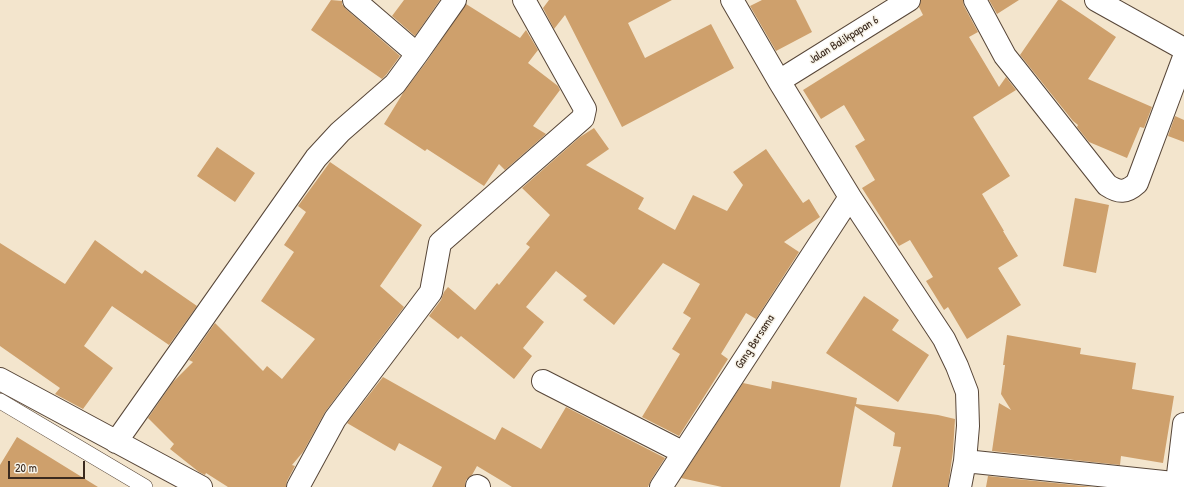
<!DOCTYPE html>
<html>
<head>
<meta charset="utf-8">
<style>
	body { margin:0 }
	#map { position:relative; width:1184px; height:487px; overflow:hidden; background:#f3e5cd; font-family:"Patrick Hand",sans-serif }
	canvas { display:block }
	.scale { position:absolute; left:8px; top:461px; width:77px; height:18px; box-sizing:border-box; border:2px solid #3b2a1e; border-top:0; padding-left:5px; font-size:12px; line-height:14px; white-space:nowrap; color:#3b2a1e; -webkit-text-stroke:3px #f7f3e8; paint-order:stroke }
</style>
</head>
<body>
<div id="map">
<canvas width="1184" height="487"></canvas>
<div class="scale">20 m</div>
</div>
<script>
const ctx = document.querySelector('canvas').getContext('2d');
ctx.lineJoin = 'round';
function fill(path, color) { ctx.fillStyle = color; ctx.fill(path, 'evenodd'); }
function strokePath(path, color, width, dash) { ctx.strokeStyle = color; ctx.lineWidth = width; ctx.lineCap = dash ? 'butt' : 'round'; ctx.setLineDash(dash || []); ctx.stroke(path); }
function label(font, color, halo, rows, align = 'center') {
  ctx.font = font + ' "Patrick Hand",sans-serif'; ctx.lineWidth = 3; ctx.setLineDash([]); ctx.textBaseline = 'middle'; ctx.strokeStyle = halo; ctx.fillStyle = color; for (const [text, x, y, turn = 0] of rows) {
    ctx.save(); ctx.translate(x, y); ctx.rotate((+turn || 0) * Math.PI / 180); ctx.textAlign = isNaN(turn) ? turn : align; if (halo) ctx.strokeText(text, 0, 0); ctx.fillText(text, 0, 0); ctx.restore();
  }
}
fill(new Path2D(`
	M331,0L342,1V4L346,9L400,56L386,75L382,79L311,30Z
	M404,0H440L415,36L392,16Z
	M549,0H672L628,23L645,58L711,24L734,68L622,127L565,15L554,29L543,8Z
	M762,0H796L812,32L776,51L750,6Z
	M921,0H963L964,6L978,32L969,37L999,87L1006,77L1016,90L973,117L1010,176L982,194L1004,231H1003L1018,256L998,268L1021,305L967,339L948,307L944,310L926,281L933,277L910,240L899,246L862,188L875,180L855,146L865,140L844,105L821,119L803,90L923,15L919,7Z
	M989,0H1019L997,14Z
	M1058,0H1061L1116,37L1088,79L1152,107L1144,128L1140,127L1127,158L1089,142L1077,127L1078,125L1073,121L1020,55Z
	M466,4L520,38L526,30L538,50L528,63L558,86L560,90L533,126L546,134L505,170L499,164L484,186L427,149L425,151L384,124L403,93L427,61Z
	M1175,116L1184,120V142L1168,136Z
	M594,128L609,149L586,165L644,198L638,209L675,230L693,195L727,211L743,185L733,172L766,149L803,203L809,199L820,217L784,242L799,252L756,319L746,313L721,354L728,359L679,436L642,417L680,354L672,349L691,318L683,313L700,284L663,263L614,325L583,300L587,296L556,271L526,307L544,322L523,348L532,356L514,379L461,336L458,339L429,316L441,300L444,292L448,287L475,310L497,283L499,285L530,247L526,244L550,215L522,188L580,137Z
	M217,147L255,173L235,202L197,176Z
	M330,162L422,225L380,286L404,307L325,412L303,452L292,465L295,466L287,481L286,487H228L206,473L205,475L199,472L170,449L174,444L148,418L173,382L193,362L189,360L215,323L263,371L267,366L282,379L315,339L261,301L294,252L284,245L306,212L298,206Z
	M1075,198L1109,205L1096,273L1063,266Z
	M95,240L142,274L145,270L197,306L169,345L112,306L84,346L113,368L83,409L55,394L60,388L0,346V243L65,284Z
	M864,296L899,320L892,330L929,355L898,402L826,353Z
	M1007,335L1081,348L1080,354L1136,363L1132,389L1174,396L1163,463L1121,456L1120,465L992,451L999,403L1011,410L1001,394L1005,365H1003Z
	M383,377L495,440L502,427L541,449L566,407L665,458L651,480L648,487H512L477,466L472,475L466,480L465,487H432L442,467L399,443L395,451L347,423Z
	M772,381L857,398L856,404L938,415L955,419L953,451L948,487H892L901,447L893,446L895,433L855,406L840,487H722L681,478L743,383L771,389Z
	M17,437L98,487H0V465Z
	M988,476L1093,487H986Z`), '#cea06c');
const lane = new Path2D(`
	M0,401L145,487`);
const street = new Path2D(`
	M354,0L417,54
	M732,0L779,81L850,197L944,339L957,366L967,392L968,426L965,461L960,487
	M975,0L1005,56L1017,71L1107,185C1119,193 1126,193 1137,183L1184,57
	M1096,0L1184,49
	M779,81L909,0
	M0,379L201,487
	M543,381L682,452
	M116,442L316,158L340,132L395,84L417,54L455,0
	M965,461L1184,484
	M1177,483L1184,424
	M477,486L479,487
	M298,487L335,419L431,292L440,243L583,118L585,109L524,0
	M661,487L850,197`);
strokePath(lane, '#574638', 16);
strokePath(street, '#574638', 24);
strokePath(lane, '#fff', 15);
strokePath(street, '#fff', 22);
label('12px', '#3b2a1e', '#f7f3e8', [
	["Jalan Balikpapan 6",844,40,-32],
	["Gang Bersama",755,342,-57]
]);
</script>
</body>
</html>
